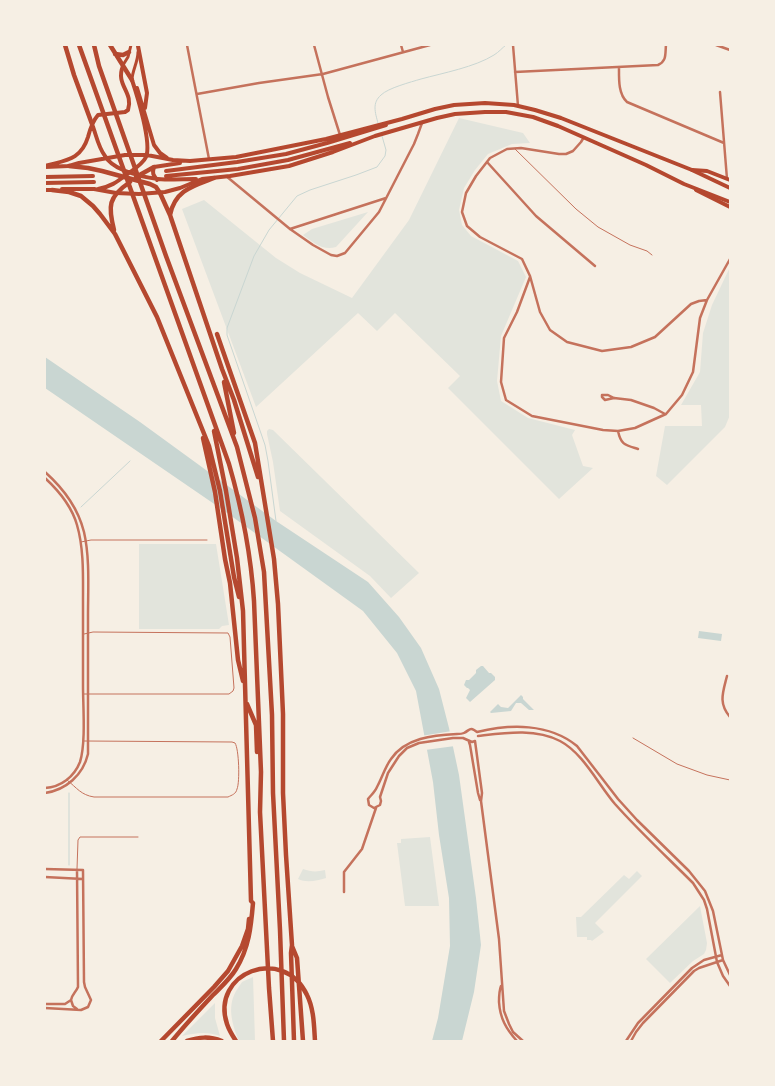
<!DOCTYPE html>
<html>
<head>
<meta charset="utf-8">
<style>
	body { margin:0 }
	#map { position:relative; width:775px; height:1086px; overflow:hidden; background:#f6efe4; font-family:"Nunito Sans",sans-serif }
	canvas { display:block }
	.frame { position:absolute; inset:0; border:46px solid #f6efe4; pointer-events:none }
</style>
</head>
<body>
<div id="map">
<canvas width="775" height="1086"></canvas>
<div class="frame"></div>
</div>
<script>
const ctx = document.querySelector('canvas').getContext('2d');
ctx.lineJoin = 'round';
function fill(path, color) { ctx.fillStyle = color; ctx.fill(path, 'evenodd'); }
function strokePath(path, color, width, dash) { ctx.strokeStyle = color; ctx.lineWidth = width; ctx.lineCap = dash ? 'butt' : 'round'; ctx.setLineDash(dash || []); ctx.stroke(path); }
fill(new Path2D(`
	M459,118L523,133L530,143L512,144L488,154L475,170L464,188L459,210L462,225L471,236L518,261L526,277L501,336L497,381L501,401L528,418L575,430L572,435L583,466L593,468L559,499L448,388L460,376L395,313L377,331L358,313L256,407L182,209L204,200L276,258L300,273L352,298L409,220Z
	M368,212L336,247C323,251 314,243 303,235L312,229Z
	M730,267V415L725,427L667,485L656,476L665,426H702L701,405H681L700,372L703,333L712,305Z
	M269,429L273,430L419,573L391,598L370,576L280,511L273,462L267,434V431Z
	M139,544H216L229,625L222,626L219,629H139Z
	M430,837L439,906H405L397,843H401V839Z
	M303,869C311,872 317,872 325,870L326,878C317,881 306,883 298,879Z
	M637,871L642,876L595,923L604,932L592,941L591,940H587V937H577L576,917H581L624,875L629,879Z
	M700,906L707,943L706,950L704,954L693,961L670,983L646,959Z
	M253,977L255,1041H239C232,1024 226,1005 238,988C238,988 242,982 242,982C245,980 250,979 253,977Z
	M215,1003V1018L220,1036C207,1031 195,1033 182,1036Z`), '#e2e4dc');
fill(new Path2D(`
	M45,357L140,422L276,521L368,582L399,617L421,648L439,689L449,728L459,775L476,898L481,945L474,992L462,1041H432L438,1018L450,946L449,898L439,835L433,782L416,691L397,653L363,611L223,510L45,388Z
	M699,631L722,634L721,641L698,638Z
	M481,666H483L489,673H491L495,677V680L470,702L466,698L470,690L468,688H467L464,685L466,680H469L476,673V670Z
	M521,695L523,697V699L534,710H529L521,703H516L511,711L491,713L490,712L498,704L501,707L508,708Z`), '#c9d6d2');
fill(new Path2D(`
	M452,731L455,746L425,750L421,736Z`), '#f6efe4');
strokePath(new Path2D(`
	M378,123C375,112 372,103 381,95C388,88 411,82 421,79C443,73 475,67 494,55C499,52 502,48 506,45
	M81,507L130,461
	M276,521L268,461L265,445L227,335V328L254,256L269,230L297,196L310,190L356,175L377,167L385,156L386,150L382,136
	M69,793V865`), '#c9d6d2', 1);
strokePath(new Path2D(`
	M515,149L576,209L598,227L630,245L647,251L652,255
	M81,542L91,540H207
	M84,634L93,632L228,633L230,637L234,688L233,691L229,694H84
	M633,738L677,764L707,775L730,780
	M67,780C77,788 81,795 94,797H228C232,795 236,794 237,789C240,782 239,749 235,743L232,742L84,741
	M77,869L78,840L80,837H138`), '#c5725c', 1);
strokePath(new Path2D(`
	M187,45L209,159
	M314,45L328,97L340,135
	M401,45L403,52
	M513,45L518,106
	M716,45L730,50
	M619,67C619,78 618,94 627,102L724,143
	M515,72L658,65C667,61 665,54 666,45
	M720,92L727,179
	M197,94L259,83L323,74L430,45
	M584,137L581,142L573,151L566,154H559L521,148L507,149L490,158L476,176L466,193L462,212L467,226L480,237L522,259L530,276L540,312L550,330L567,342L602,351L631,347L655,337L691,304L699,301L707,300
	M487,162L536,216L595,266
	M226,176L290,229L313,245L331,255L337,256L345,253L379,212L414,144L418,134L422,123
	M290,229L386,198
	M530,277L517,312L504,338L501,382L506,400L532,416L603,430L618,431L635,428L666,414L682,395L693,372L700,318L707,300L730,259
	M602,397V395H608L614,398L631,400L654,408L665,414
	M602,397L605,400L614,398
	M618,431C621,445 625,445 638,449
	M45,472C63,488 78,508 84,532C90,558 88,589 88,616C88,662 88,708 88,754C83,775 66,790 45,793
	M45,478C59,491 72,507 77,525C84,549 83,576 83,601C83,629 83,658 83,686C83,706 86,743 80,762C74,777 61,787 45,788
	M727,676C723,692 718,703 730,717
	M477,732C510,724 549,723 577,746L618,799L637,820L689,871L705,891L713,911L723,960L730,975
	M478,736C504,733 535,728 560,741C583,753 598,784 615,804C639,831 667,857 693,883L704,900L707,909L717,962L723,976L730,986
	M475,741L482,793L481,801L499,939L504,1011L509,1024L513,1032L523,1041
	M475,741L472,742L463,738H453L419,743L407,748L399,756L388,773L380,797L381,801L380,805L374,808L369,805L368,799C371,795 375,792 377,787C382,778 385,767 391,759C405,738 433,735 457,734C459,734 462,734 464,733C470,730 470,726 477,732
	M469,742L470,745L478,793L480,800
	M45,869L83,870L84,982L85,987L91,1000L88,1007L81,1010L45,1008
	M45,877L83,879
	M344,892V872L362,849L376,808
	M501,986C499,991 499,996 499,1002C500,1018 506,1029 517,1041
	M71,1000L73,1006L77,1009
	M45,1004H65L71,1000C72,994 76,992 78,987L77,870
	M626,1041L638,1023L692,968L704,960L722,955
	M631,1041L636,1032L643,1023L694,971L699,968L723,960`), '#c5725c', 2.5);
strokePath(new Path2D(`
	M123,65L128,57L131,45
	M132,80C132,71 138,62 138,52`), '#b5482f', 3);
strokePath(new Path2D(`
	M692,170L707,171L730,180
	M696,190L730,207`), '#b5482f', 4);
strokePath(new Path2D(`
	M138,46L147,93L145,108
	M137,88L154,145L160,153L167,158
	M92,124C96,134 98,147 105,156C109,163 116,167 123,170C149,181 168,180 196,179
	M45,166C66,160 81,160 88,137C90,129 92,122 98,115L125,112L128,110C134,92 115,85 123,66
	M45,167L69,166L79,163L125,155H147L173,160L190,161L236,157L326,139L402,119L435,109L454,105L485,103L514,105L535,110L561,118L692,170L730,188
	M166,171L237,162L286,154L327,143L386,125
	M166,176L238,169L288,160L350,143
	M45,177L93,176
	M157,180C153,175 152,173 154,167L180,163
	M45,183L94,182
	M62,189H94L116,193L139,194L165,192L180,188L202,179L230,176L289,166L333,152L375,136L437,118L455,114L485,112H506L533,117L558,126L646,165L684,184L730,202
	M98,189C110,187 117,182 126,175C133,170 143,164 146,157C152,143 137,95 132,80
	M45,190H53`), '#b5482f', 4);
strokePath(new Path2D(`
	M65,45L74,75L92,124
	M79,45L229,464C242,509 251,555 254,601L261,772L260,812L269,988L273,1041
	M94,45L99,66L166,256L237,447L255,518L264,572L272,715L273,793L280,930L284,1041
	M110,45L132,80
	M115,54L123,55L129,52
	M69,166L88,168L102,171L150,184L156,187L160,193L170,215L222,369L234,400L258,477
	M136,177L154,167
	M52,190L69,192L81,196L93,206L100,214L115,234L157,317L209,446L220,491L234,577L239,597
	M170,215C175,190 193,186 214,178
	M114,230C108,206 108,197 130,182
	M217,334L255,443L274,559L278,604L283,714V793L286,855L292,945L291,953L294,1041
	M224,382L234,433
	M203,438L215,492L225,559L230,583L238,660L243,681
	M247,704L256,725L257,752
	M292,946L297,958L303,1041
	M161,1041L214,987L228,971L242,946L248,929L249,919
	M172,1041C185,1025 199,1010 213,995C221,987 230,979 236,969C249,948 251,927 253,903L251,901L243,611L237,558L226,491L214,431
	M187,1041C199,1037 209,1036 222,1041
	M236,1041C232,1035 229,1030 227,1024C210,973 283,944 307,995C314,1009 314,1026 315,1041`), '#b5482f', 4.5);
</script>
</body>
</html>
